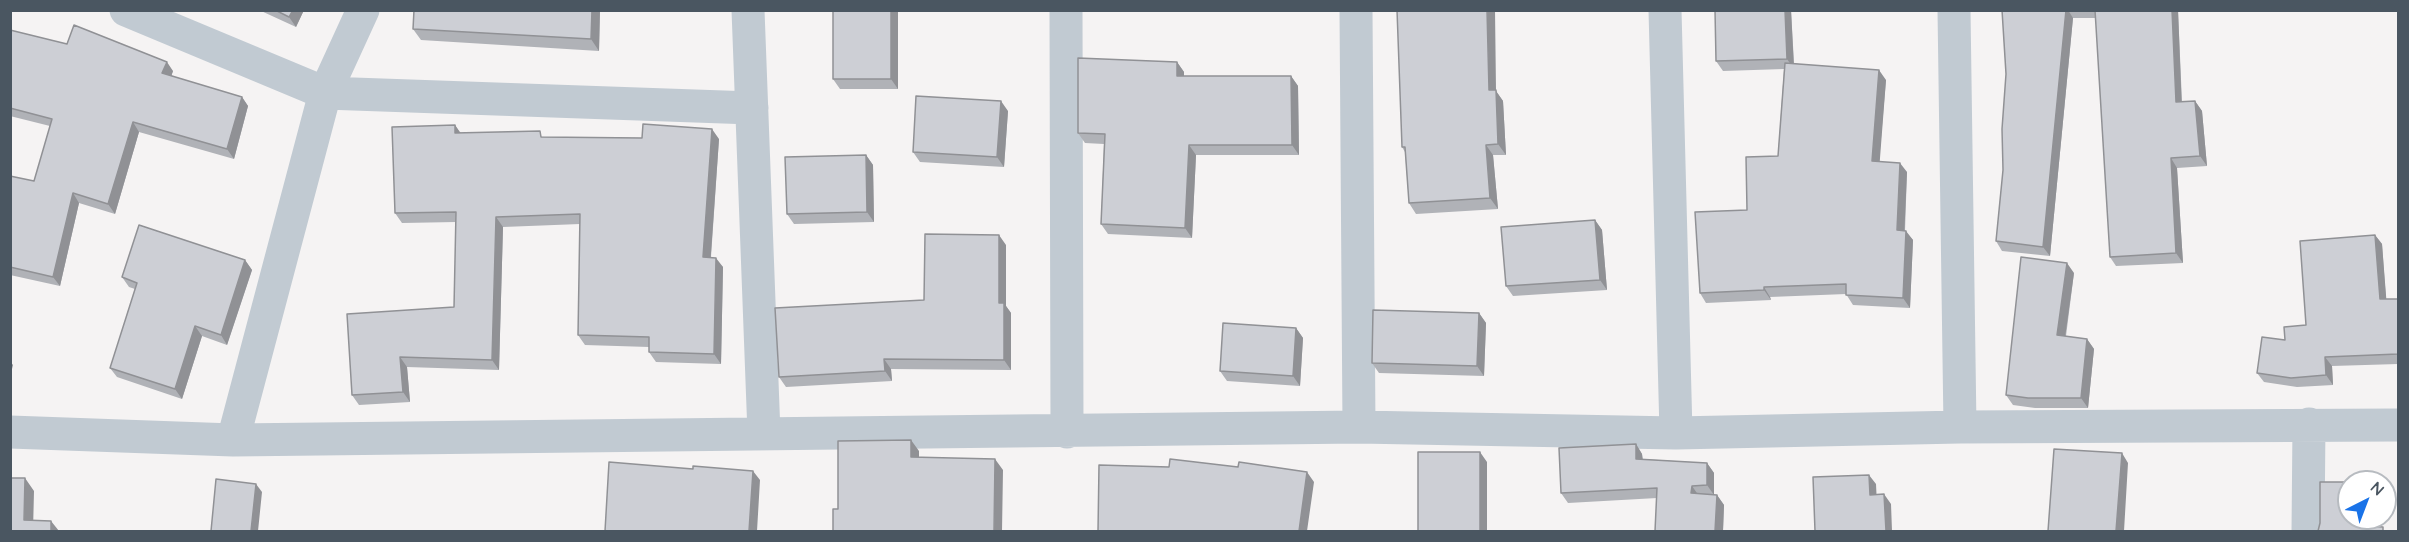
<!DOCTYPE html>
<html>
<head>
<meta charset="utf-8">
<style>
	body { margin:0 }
	#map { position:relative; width:2409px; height:542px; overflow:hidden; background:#f5f3f3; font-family:Quicksand,sans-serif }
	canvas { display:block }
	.frame { position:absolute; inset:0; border:12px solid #4a5661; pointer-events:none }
	.north { position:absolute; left:2337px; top:470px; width:60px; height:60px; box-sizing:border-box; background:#fff; border:2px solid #b7bbc0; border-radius:50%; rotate:42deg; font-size:16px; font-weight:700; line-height:24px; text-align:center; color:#4a5661 }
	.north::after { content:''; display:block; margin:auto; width:21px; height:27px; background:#1a73e8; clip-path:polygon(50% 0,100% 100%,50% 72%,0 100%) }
</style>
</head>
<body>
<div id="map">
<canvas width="2409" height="542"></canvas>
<div class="frame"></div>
<div class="north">N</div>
</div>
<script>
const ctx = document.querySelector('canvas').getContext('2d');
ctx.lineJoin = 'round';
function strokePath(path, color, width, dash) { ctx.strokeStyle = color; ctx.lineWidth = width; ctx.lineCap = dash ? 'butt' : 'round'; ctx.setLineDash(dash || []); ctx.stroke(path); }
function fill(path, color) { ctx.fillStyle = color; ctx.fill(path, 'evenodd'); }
strokePath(new Path2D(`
	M126,10L325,93L233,440
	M363,10L325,93L752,108
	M748,10L764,434
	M1066,10L1067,432
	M1356,10L1359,427
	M1665,10L1676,433
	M1954,10L1960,427
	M10,432L233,440L1359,427L1676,433L1960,427L2398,425
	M2308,532L2309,424`), '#c1cad2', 33);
fill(new Path2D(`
	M259,10H304L296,27Z
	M414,10H600L599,51L421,40L413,29Z
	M833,10H898V89H840L833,79Z
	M1791,10L1794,63L1886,80L1879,162L1907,172L1905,231L1913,240L1910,308L1853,305L1846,294L1770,297L1771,300L1706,303L1700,293L1778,156L1784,69L1723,71L1716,61Z
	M2002,10H2178L2182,102L2195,101L2202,111L2207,166L2177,168L2183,263L2116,266L2110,257L2096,18H2073L2050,256L2002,251L1996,241L2003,170L2006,74Z
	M10,30L173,71L171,76L242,97L248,106L234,159L139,132L115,214L79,203L60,286L10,275V176L34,181L50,126L10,116Z
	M1177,62L1184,72V76H1291L1298,86L1299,155H1196L1192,238L1108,234L1101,224L1104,144L1085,143L1078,133Z
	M1496,91L1503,101L1506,155H1493L1498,209L1416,214L1409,203L1405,152L1402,147Z
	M1008,111L1004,167L920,162L913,152Z
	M455,125L460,133L545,137L719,139L711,257L723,267L721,364L656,362L649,352V347L585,345L578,335L580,224L503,227L499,370L407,367L410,402L359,405L352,395L454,307L456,222L402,223L395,213Z
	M866,155L873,165L874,222L794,224L787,214Z
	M1595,220L1602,230L1607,290L1513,296L1506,286Z
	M2375,235L2382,244L2386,299H2398V364L2332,366L2333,385L2297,387L2264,382L2257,373L2285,340L2306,325Z
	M1006,245V306L1011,313V370L891,369L892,381L786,387L779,377L924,300Z
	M245,260L252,270L227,345L202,336L182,399L117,377L110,368L135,289L129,287L122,277Z
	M2074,273L2066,336L2087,339L2094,349L2088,408H2035L2013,405L2006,395Z
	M1479,313L1486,323L1484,376L1379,373L1372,363Z
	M1296,328L1303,338L1300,386L1227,381L1220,371Z
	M1636,444L1642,454L1643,459L1707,463L1714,473V495H1717L1724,505L1723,531H1655L1657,498L1568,503L1561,493Z`), '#b0b2b7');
fill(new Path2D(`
	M293,10H304L296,27L289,17Z
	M592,10H600L599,51L591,39Z
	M891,10H898V89L891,79Z
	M1487,10H1495L1496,91L1503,101L1506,155L1498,144L1489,90Z
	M1785,10H1791L1794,69L1787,59Z
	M2066,10H2068L2073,18L2050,256L2043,247Z
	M2172,10H2178L2182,112L2176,102Z
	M167,62L173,71L169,83L162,73Z
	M1177,62L1184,72V86L1177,76Z
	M1879,70L1886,80L1879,171L1872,161Z
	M1291,76L1298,86L1299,155L1292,145Z
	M242,97L248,106L234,159L227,149Z
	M1001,101L1008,111L1004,167L997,157Z
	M2195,101L2202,111L2207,166L2200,156Z
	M133,122L139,132L115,214L108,204Z
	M455,125L462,135L455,133Z
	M712,129L719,139L710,267L703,257Z
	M1189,145L1196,155L1192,238L1185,228Z
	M1486,145L1493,155L1498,209L1490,198Z
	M866,155L873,165L874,222L867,212Z
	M2171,158L2177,168L2183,263L2176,253Z
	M1900,163L1907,172L1904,240L1897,230Z
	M73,193L79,203L60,286L53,277Z
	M496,217L503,227L499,370L492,360Z
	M1595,220L1602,230L1607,290L1600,280Z
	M1906,231L1913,240L1910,308L1903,298Z
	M999,235L1006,245V306L1011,313V370L1004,360L999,303Z
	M2375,235L2382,244L2387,308L2380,299Z
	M716,258L723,267L721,364L714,354Z
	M245,260L252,270L227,345L221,335Z
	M2067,263L2074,273L2064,345L2057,335Z
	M1764,287L1770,297L1771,300L1764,290Z
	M1479,313L1486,323L1484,376L1477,366Z
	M195,326L202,336L182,399L175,389Z
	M1296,328L1303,338L1300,386L1293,376Z
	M2087,339L2094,349L2088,408L2081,398Z
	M400,357L407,367L410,402L403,392Z
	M2325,357L2332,366L2333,385L2326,375Z
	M884,359L891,369L892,381L885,371Z
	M10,361L13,365L10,377Z
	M911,440L919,451V467L911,457Z
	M1636,444L1642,454L1643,469L1636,459Z
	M1480,452L1487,462V531H1480Z
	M2122,453L2128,463L2124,531H2116Z
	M995,459L1003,470L1002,531H994Z
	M1707,463L1714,473V495L1707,485Z
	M753,471L760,480L757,531H749Z
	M1307,472L1314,482L1307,531H1299Z
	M1869,475L1876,484L1877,505L1870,495Z
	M25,478L34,491L33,531L24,520Z
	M256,484L262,492L258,531H251Z
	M1692,486L1699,496L1691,493Z
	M1884,494L1891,504L1892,531H1886Z
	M1717,495L1724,505L1723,531H1715Z
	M2366,518H2372V531L2366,526Z
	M51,521L59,531H51Z`), '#909195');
const building = new Path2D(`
	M275,10H293L289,17Z
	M414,10H592L591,39L413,29Z
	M833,10H891V79H833Z
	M1397,10H1487L1489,90H1496L1498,144L1486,145L1490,198L1409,203L1405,147H1402Z
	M1715,10H1785L1787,59L1716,61Z
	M2002,10H2066L2043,247L1996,241L2003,170L2002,129L2006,74Z
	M2095,10H2172L2176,102L2195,101L2200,156L2171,158L2176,253L2110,257Z
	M74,25L167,62L162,73L242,97L227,149L133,122L108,204L73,193L53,277L10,267V176L34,181L52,119L10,108V30L67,44Z
	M1078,58L1177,62V76H1291L1292,145H1189L1185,228L1101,224L1105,134L1078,133Z
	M1785,63L1879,70L1872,161L1900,163L1897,230L1906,231L1903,298L1846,295V284L1764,287V290L1700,293L1695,212L1747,210L1746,157L1778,156Z
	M916,96L1001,101L997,157L913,152Z
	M643,124L712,129L703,257L716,258L714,354L649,352V337L578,335L580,214L496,217L492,360L400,357L403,392L352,395L347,314L454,307L456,212L395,213L392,127L455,125V133L540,131L541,137L642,138Z
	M866,155L867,212L787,214L785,157Z
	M1595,220L1600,280L1506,286L1501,227Z
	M139,225L245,260L221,335L195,326L175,389L110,368L137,283L122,277Z
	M925,234L999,235V303H1004V360L884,359L885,371L779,377L775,308L924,300Z
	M2375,235L2380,299H2398V354L2325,357L2326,375L2291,378L2257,373L2262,337L2285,340L2284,327L2306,325L2300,241Z
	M2021,257L2067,263L2057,335L2087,339L2081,398H2028L2006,395Z
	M1373,310L1479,313L1477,366L1372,363Z
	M1223,323L1296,328L1293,376L1220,371Z
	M911,440V457L995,459L994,531H833V509H838V441Z
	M1636,444V459L1707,463V485L1692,486L1691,493L1717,495L1715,531H1655L1657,488L1561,493L1559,448Z
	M2054,449L2122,453L2116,531H2048Z
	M1418,452H1480V531H1418Z
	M1170,459L1238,467L1239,462L1307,472L1299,531H1098L1099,465L1169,467Z
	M609,462L693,469V466L753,471L749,531H605Z
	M1869,475L1870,495L1884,494L1886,531H1815L1813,477Z
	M10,478H25L24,520L51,521V531H10Z
	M216,479L256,484L251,531H211Z
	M2320,482H2365H2349V518H2366V526L2383,527V531H2318L2320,523Z`);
fill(building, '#cdcfd5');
strokePath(building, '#909195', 1.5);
</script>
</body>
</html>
